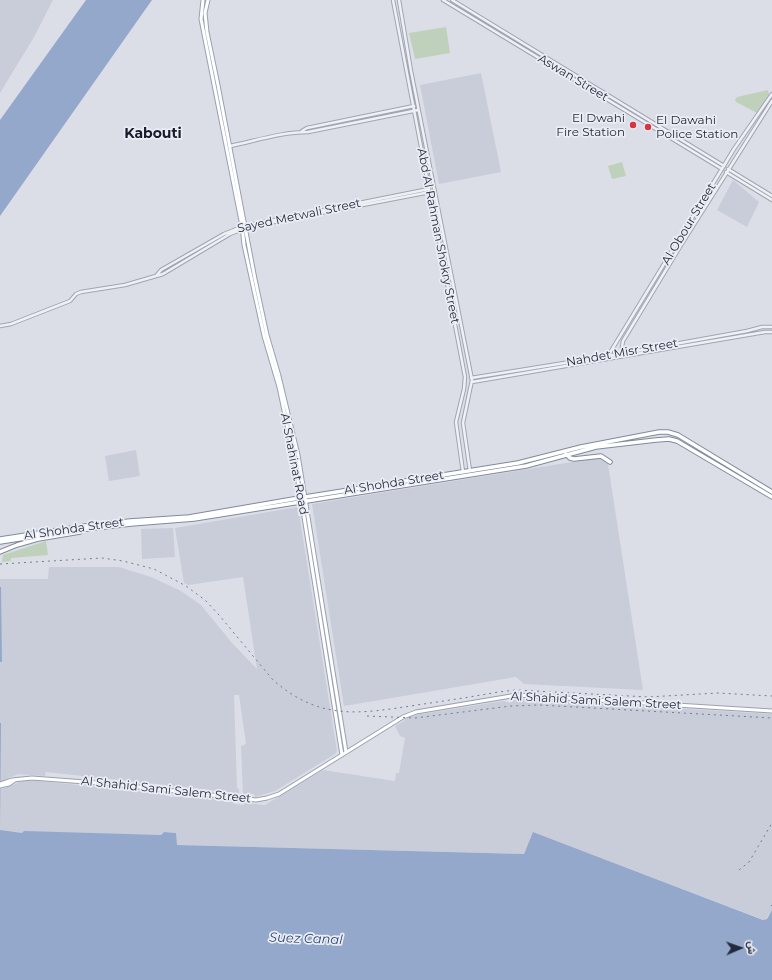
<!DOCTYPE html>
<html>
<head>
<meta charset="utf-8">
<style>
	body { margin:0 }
	#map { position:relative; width:772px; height:980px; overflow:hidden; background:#dbdee7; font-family:Montserrat,Vazirmatn,sans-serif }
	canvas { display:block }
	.north { position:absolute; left:720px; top:928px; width:40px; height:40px; -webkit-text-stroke:3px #eaedf4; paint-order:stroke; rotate:88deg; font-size:11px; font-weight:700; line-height:16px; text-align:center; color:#242b3d }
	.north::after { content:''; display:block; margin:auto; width:14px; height:18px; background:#242b3d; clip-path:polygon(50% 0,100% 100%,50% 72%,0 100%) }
</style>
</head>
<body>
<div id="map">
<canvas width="772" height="980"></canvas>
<div class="north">ش</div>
</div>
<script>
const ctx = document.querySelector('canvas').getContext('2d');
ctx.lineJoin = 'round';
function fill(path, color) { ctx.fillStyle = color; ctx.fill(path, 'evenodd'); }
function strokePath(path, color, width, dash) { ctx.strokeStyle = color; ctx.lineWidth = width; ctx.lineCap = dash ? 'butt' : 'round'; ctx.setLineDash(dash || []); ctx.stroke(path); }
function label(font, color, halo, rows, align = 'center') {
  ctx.font = font + ' Montserrat,sans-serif'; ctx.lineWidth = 3.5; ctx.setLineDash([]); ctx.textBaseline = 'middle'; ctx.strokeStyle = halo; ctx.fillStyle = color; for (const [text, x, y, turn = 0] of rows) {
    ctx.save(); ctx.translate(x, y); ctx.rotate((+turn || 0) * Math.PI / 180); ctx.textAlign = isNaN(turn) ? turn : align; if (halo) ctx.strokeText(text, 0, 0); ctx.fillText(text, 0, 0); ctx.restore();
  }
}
fill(new Path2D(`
	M0,0H53L34,37L0,93Z
	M481,73L501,172L439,184L420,85Z
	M733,180L759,202L747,227L717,210Z
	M136,450L140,476L109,481L105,456Z
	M603,457L607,458L643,690L524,684L516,677L344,706L312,504Z
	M298,507L337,751L335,754L275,791L255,797L254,794H243L241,746L246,744L239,695H234L237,788L239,789V793L46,772L45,776L18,774L0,782V662H1L0,579H48L49,567H119L151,577L181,591L201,605L232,643L257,669L243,577L188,585L184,583L175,528Z
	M173,528L175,557L142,559L141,529Z
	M516,699L772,714V910L766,919L764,920L533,832L524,854L176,845V833L164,832L161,835L22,833L2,831L0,830V789L5,788L19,782L28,780L109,788L110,790L113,789L168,794L170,797H178L179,796L219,799L220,800L226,802H232L235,804L243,805L245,803L265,805L323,770L395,781L396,773H399L405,738L400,736L395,726L404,721L409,716L503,701L510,703L512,700Z`), '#c9cdd9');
fill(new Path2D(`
	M446,27L450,53L415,59L409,33Z
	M768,90L769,95L757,113L736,102L735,100L737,97Z
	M622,162L626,176L612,179L608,166Z
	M46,541L48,555L11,558V561L2,562L3,555Z`), '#bfd1bb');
fill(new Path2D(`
	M86,0H152L0,216V219V120Z
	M0,587H1L2,662H0Z
	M0,723H1L0,826Z
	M0,830L22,833L24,831L161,835L164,832L176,833L177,845L524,854L533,832L763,920L767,919L772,910V980H0Z`), '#93a8ca');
const minor = new Path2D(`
	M393,0L465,377L464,389L456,422L463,472
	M399,0L411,71L472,380L463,423L470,471
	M443,0L722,169
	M452,0L724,166
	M302,131L307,128L414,106
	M230,146C255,141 282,132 308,132L418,110
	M728,169L772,196
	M726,172L772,200
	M156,276L161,270L224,234L244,226L429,189
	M0,326L11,324L70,301L76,294L81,292L125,285L163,274L230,234L248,227L430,192
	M625,353L622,347L623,341L681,245L772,101
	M608,356L734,149L772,94
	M471,378L608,356L747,331L762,327H772
	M472,382L765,332H772`);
const major = new Path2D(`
	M203,0L201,19L242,226L244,245L264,336L279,387L290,439L301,498L342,755
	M208,0L205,13L207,32L218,85L255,279L267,335L279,376L298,455L346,752
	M0,784L12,780L32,778L112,784L256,800L267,798L279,794L403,717L416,712L517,695L772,711
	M0,786L9,784L15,780`);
const highway = new Path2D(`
	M566,454L570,458L574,459L601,456L610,462
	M0,539L85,526L130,521L189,517L305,497L518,463L581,447L659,432H668L678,435L772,492
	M0,542L70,531L131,524L194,519L526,466L596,447L656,440L669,439L677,441L772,497
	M0,552L17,545L38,539L80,532`);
strokePath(minor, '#a0a5b1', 4.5);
strokePath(major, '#99a1b3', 5);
strokePath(highway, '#818a9e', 5.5);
strokePath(minor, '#eef0f5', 2.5);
strokePath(major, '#fff', 3);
strokePath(highway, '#fff', 3.5);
strokePath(new Path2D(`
	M0,564L102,558L123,561L154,569L186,586L205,600L219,615L273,680C320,721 359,714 417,705C444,701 471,697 498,692L516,690L648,697L718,693L772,696
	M367,716L415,718L511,706L539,705L772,718
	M739,870L749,862L772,823
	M771,906L772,905`), '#737c91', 1, [2, 4]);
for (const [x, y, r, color] of [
	[633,125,4,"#d7353f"],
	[648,127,4,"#d7353f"]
]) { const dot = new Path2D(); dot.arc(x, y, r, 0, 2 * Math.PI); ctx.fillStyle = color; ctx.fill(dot); strokePath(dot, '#eaedf4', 1.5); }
label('12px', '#242b3d', '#eaedf4', [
	["Aswan Street",573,78,31],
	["Sayed Metwali Street",299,216,-12],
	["Al Obour Street",689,224,-59],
	["Abd Al Rahman Shokry Street",438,236,79],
	["Nahdet Misr Street",622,353,-10],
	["Al Shahinat Road",294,464,79],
	["Al Shohda Street",394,483,-9],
	["Al Shohda Street",74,529,-8],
	["Al Shahid Sami Salem Street",596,701,3],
	["Al Shahid Sami Salem Street",166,790,6]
]);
label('12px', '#242b3d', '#eaedf4', [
	["El Dwahi",625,118],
	["Fire Station",625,132],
	["El Dawahi",656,120,"left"],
	["Police Station",656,134,"left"]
], 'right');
label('italic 13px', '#2c4574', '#eaedf4', [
	["Suez Canal",306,939,2]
]);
label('bold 14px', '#171c2e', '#eaedf4', [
	["Kabouti",153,134]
]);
</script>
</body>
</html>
